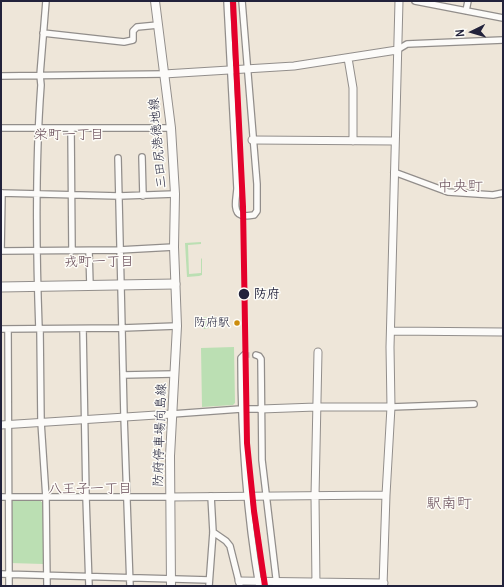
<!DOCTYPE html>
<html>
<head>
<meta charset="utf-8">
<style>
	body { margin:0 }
	#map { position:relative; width:504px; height:587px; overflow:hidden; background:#eee6d9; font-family:Delius,sans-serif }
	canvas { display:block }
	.frame { position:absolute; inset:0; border:2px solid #22223b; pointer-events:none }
	.north { position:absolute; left:452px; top:12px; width:40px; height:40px; -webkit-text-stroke:3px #fdfcf7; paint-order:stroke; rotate:265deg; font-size:11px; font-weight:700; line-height:16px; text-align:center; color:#22223b }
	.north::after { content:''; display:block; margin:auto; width:14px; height:18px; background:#22223b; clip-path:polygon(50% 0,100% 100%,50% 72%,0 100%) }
</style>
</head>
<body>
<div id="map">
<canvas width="504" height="587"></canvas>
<div class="frame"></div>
<div class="north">N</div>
</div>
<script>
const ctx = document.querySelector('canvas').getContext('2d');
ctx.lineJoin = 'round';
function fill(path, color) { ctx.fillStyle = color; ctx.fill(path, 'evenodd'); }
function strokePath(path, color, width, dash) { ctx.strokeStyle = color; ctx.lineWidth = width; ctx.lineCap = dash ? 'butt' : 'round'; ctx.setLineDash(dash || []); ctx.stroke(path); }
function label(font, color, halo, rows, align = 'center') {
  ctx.font = font + ' Delius,"Klee One",sans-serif'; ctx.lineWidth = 3; ctx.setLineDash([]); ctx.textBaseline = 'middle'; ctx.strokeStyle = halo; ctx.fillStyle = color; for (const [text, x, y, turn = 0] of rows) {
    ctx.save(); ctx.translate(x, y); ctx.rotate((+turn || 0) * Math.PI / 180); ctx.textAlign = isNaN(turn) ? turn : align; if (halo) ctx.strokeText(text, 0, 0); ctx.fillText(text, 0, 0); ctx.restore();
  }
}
fill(new Path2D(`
	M201,242V244L188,245L189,274L201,273V258L202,259V275L199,276L187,277L185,243Z
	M199 323a6 6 0 1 1 12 0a6 6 0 1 1-12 0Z
	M234,347L235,403L233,405L202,407L201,348Z
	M41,500V502H43V564L10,563V502L12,501Z`), '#bbdfb3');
strokePath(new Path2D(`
	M244,355H256`), '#c5bfb9', 5.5, [5.5, 3]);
const minor = new Path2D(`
	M227,1L237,188C237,195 232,212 241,215C245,217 250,215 254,215L257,211V184L242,1
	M415,1L503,18
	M466,11L468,1
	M43,33L124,42L133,40V31L137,27L158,25
	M397,50L407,44L503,40
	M1,76L164,74
	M1,128H171
	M71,128L72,251
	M142,157L143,196
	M118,158L124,416L130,586
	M394,172L448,192L493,195L503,193
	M1,193L119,196L175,194
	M1,251L119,250L174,247
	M1,251L2,193
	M89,251L90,286
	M1,329L122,328L177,326
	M8,329L9,586
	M39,329C36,247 35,166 41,85L40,75L46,1
	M40,329L41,422L46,498L47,586
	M83,329L86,497L89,586
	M244,355L241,358C241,434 246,510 259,586
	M256,355L259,356L261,359L262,460L277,586
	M123,375L174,374
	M391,407L474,404
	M172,414L241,409H261
	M1,497H170
	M213,532L226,541L230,546L240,586
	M1,574L209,580
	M209,586L213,532L211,496`);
const tertiary = new Path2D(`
	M348,58L353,88V141
	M164,74L294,66L397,50
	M252,140L395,141
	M391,331L503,332
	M261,409L316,407H391
	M1,425L172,414
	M170,497L386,495
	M239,581L384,583
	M316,586L315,496L318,352
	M383,586L386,495L391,407L390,347L399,1`);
const secondary = new Path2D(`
	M155,1L171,128L175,194L174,247L177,326L170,456L171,586`);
const primary = new Path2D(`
	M1,287L175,284`);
strokePath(minor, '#928e8b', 8);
strokePath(tertiary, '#928e8b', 9);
strokePath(secondary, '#928e8b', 10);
strokePath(primary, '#928e8b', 11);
strokePath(minor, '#fcfbf9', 5.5);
strokePath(tertiary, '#fcfbf9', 7);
strokePath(secondary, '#fcfbf9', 8);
strokePath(primary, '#fcfbf9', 9);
strokePath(new Path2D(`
	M233,1L243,207L247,443L254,511L265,586`), '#e4002b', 6);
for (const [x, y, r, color] of [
	[244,294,6,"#22223b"],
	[237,323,3.5,"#cc8c0c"]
]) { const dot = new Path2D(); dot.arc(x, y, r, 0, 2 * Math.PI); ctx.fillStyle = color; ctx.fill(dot); strokePath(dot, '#fdfcf7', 1.5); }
label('12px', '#22223b', '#fdfcf7', [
	["防府駅",230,323]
], 'right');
label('13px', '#22223b', '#fdfcf7', [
	["三田尻港徳地線",158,143,-95],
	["防府停車場向島線",160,435,-88]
]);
label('bold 13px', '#22223b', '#fdfcf7', [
	["防府",254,294]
], 'left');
label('14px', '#684d59', '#fdfcf7', [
	["栄町一丁目",69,135],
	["戎町一丁目",99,262],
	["八王子一丁目",90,489]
]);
label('15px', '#684d59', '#fdfcf7', [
	["中央町",460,187],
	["駅南町",449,504]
]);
</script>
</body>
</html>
